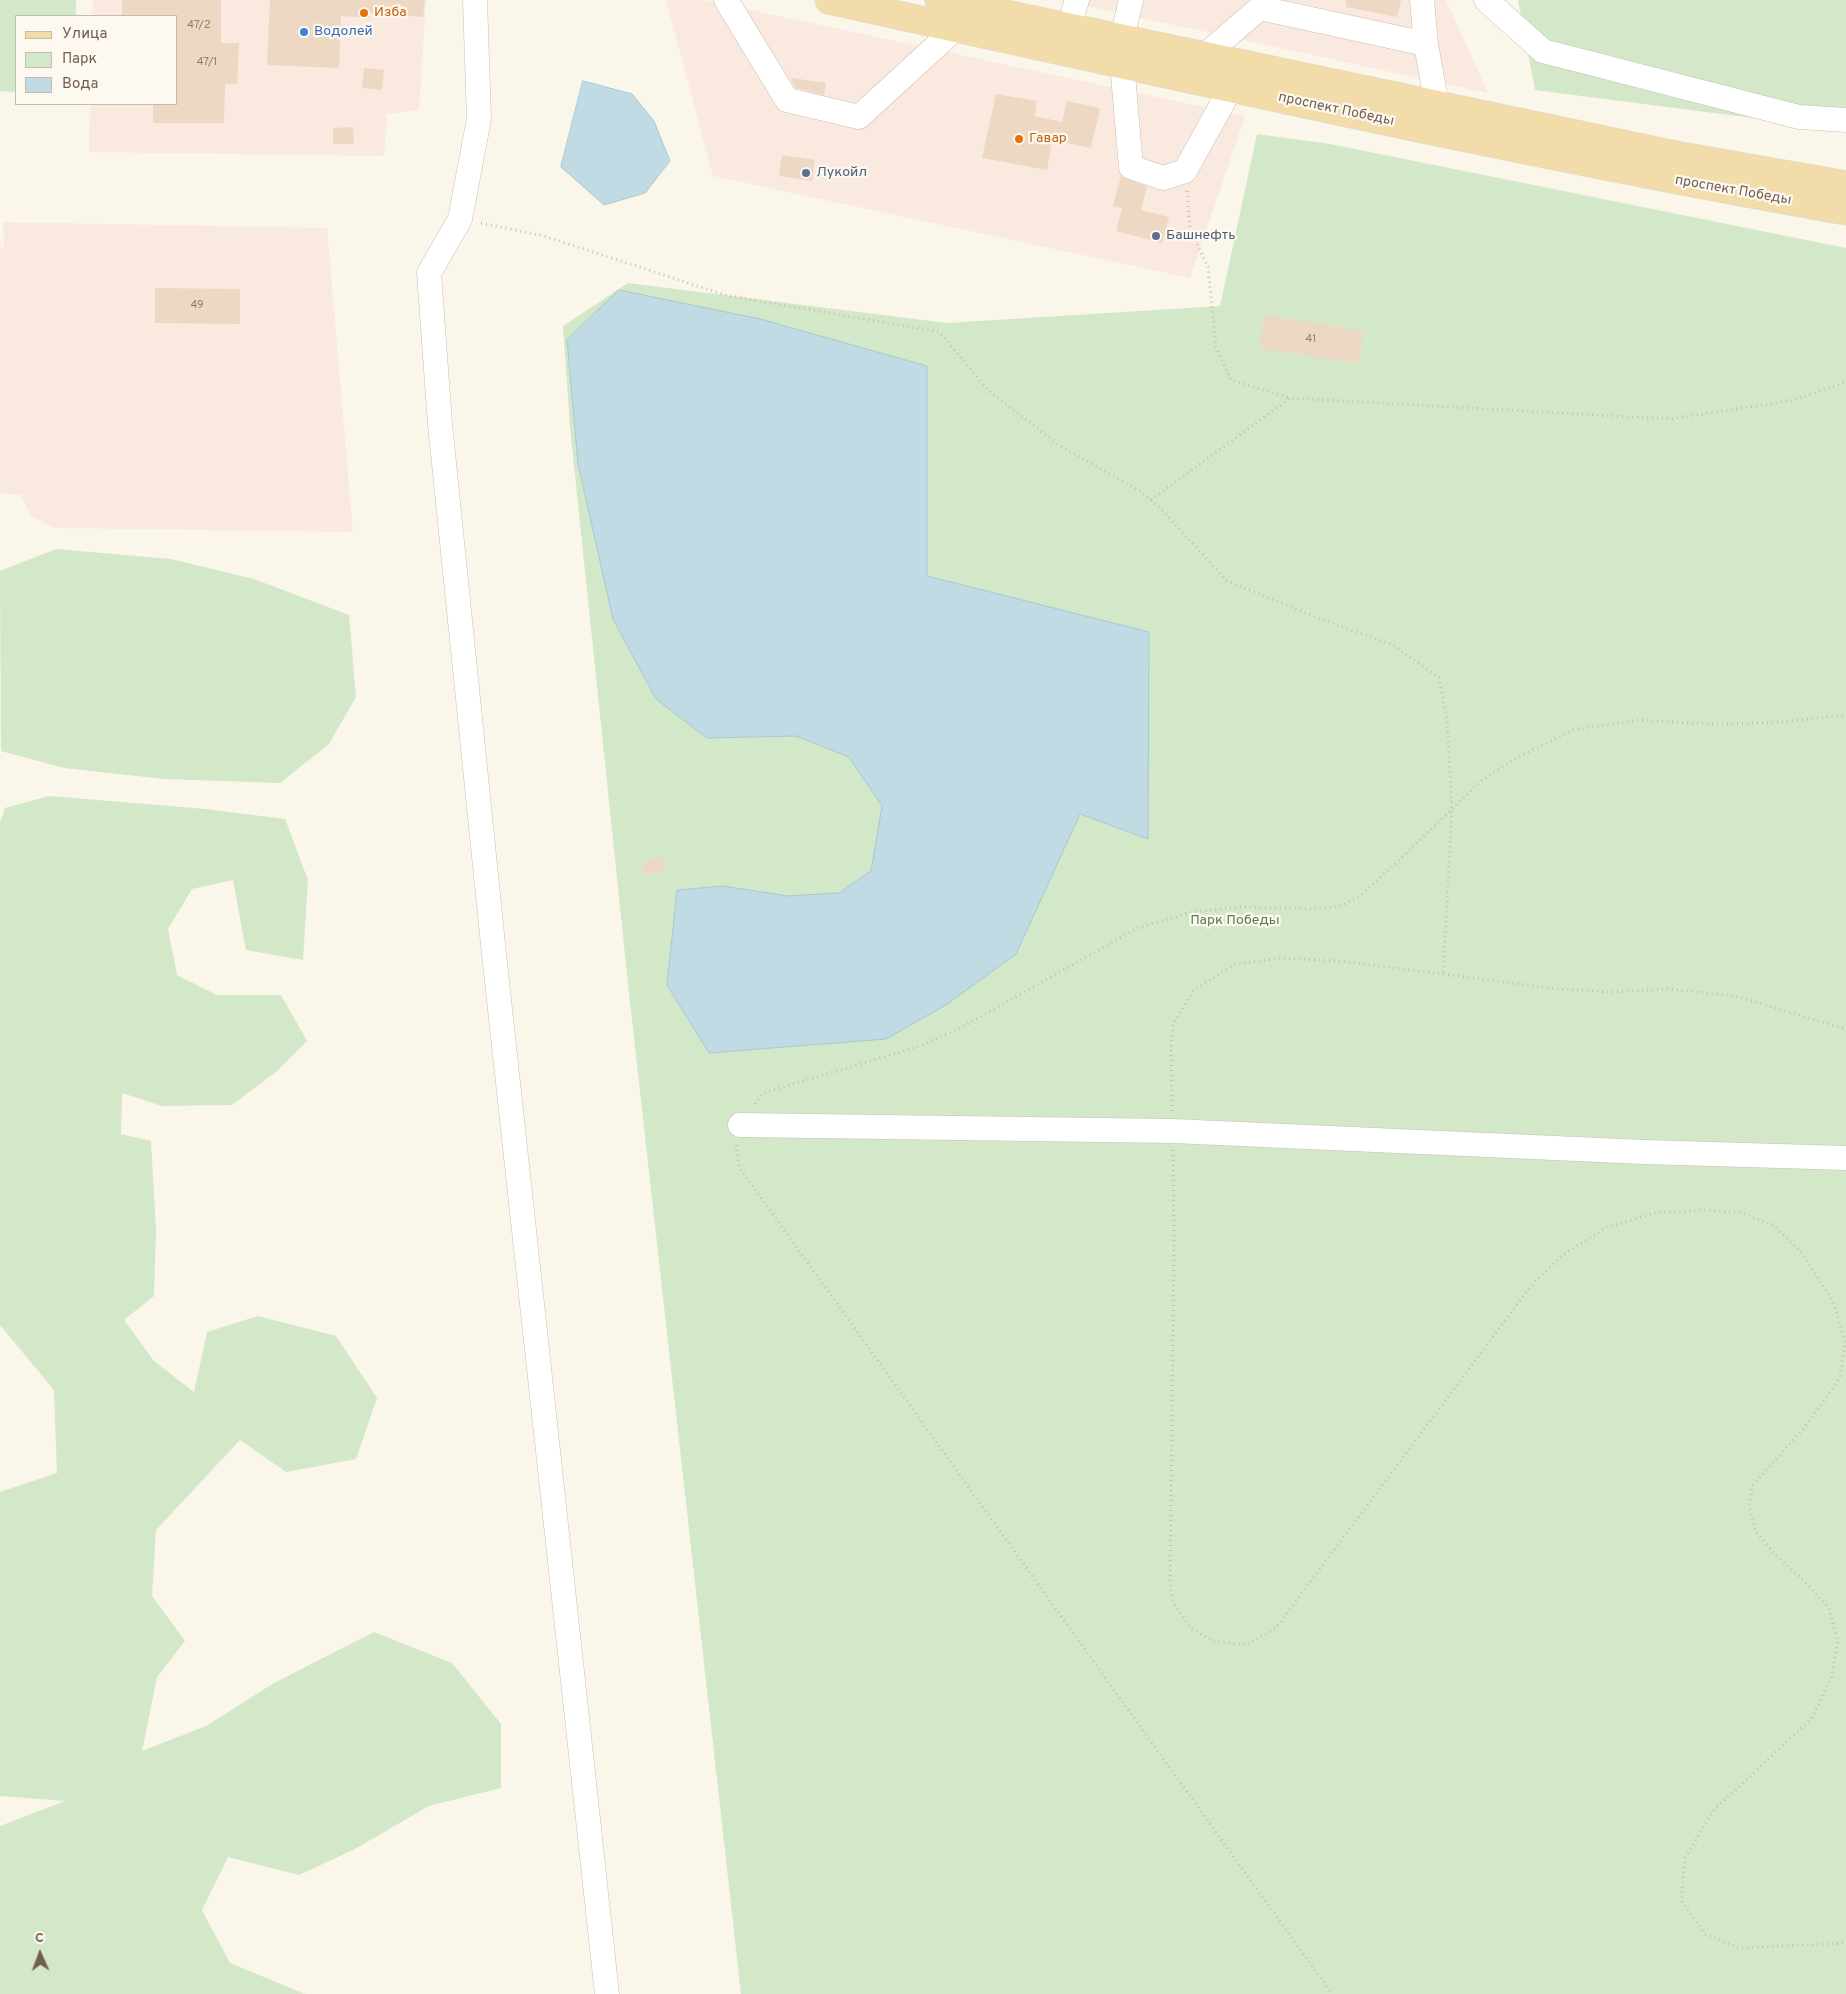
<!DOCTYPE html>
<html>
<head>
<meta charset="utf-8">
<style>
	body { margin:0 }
	#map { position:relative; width:1846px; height:1994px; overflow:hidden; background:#fbf6ea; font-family:Overpass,sans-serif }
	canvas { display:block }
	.legend { position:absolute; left:15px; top:15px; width:162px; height:90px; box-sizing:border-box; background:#fdf9f0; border:1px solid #c6bbb0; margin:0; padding:6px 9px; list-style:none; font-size:15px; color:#735f50 }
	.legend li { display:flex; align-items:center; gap:10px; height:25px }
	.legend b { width:25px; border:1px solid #c6bbb0 }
	.north { position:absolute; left:15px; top:1929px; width:50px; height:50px; -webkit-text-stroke:4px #fdf9f0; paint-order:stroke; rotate:358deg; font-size:14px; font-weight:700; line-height:20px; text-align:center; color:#735f50 }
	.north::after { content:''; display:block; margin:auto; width:18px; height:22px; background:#735f50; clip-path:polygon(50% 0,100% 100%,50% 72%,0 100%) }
</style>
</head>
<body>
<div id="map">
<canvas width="1846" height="1994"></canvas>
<ul class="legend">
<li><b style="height:6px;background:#f2ddaa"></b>Улица</li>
<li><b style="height:14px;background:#d3e7c9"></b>Парк</li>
<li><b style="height:14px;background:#c0dbe3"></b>Вода</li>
</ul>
<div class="north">С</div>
</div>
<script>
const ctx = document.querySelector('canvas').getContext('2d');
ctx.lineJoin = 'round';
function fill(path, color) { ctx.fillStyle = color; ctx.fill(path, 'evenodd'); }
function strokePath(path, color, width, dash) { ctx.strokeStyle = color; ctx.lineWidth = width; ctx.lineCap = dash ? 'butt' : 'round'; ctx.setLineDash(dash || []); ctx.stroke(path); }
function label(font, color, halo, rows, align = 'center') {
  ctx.font = font + ' Overpass,sans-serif'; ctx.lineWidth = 4.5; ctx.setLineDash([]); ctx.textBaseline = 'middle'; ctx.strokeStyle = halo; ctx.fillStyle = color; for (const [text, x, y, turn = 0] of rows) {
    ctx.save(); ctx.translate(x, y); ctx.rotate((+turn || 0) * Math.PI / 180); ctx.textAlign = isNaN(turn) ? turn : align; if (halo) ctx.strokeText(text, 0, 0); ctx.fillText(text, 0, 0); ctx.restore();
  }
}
fill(new Path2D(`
	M93,0H426L419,110L387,114L384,156L89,152L90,104H176V16H92Z
	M666,0H704L1245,116L1190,278L713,176Z
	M1059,0H1446L1488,93Z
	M3,222L327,228L353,532L54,528L31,516L21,495L0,493V247H4Z`), '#fae9df');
fill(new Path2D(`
	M0,0H76V16H16V92L0,91Z
	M1518,0H1846V130L1535,90Z
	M1257,134L1330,144L1846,248V1994H741L629,993L570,427L563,326L628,283L947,323L1220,306Z
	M56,549L171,559L254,579L349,615L356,697L329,744L280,783L164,779L64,768L1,751L0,571Z
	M49,796L205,809L285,819L308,880L303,960L246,950L233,880L192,889L168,929L177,975L217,995H281L307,1041L277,1071L232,1105L162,1106L122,1093L121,1134L151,1141L156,1230L154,1296L124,1320L154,1361L194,1392L207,1332L258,1316L336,1336L377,1398L356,1459L286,1472L240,1440L156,1530L152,1596L185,1641L157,1677L142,1751L206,1726L274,1683L374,1632L452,1663L501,1724V1788L429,1806L353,1850L299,1875L228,1857L202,1910L230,1963L305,1994H0V1826L65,1801L0,1796V1492L57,1473L54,1390L0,1325V822L5,808Z`), '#d3e7c9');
const water = new Path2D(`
	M583,81L632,94L654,121L670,161L645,193L604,205L561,167Z
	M619,290L760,319L927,366V576L1149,632L1148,839L1080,814L1016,954L946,1005L886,1039L709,1053L667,985L677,890L723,886L788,896L839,893L871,871L882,806L849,757L796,736L707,738L656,699L613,619L578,464L567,340Z`);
fill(water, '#c0dbe3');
strokePath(water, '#a7c9d3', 1);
fill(new Path2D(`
	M122,0H221V43H239L237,84H225L224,123H153V104H176V16H122Z
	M270,0H425L423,17L370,13V18L341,16L339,68L267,65Z
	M1346,0H1401L1397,17L1346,7Z
	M364,68L384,70L382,90L362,88Z
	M792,78L826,83L824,95L796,88L791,80Z
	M996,94L1037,101L1035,116L1062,122L1067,101L1100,108L1091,148L1052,140L1047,170L982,158Z
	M353,127L354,144H333V128Z
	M782,155L815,160L812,181L779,176Z
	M1121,176L1147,187L1141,210L1169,217L1162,243L1116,231L1122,208L1113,206Z
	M155,288L240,289V324L155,323Z
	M1264,315L1364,331L1358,364L1259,348Z
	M663,857L666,871L645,876L642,862Z`), '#edd8c4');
const minor = new Path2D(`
	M475,0L479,119L460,219L429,273L440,424L494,954L607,1994
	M726,0L787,100L859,117L956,28
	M1422,0L1426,44
	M1486,0L1543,51L1799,117L1846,120
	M1069,26L1077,0
	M1122,38L1131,0
	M1204,56L1260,8L1426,44L1437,106
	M1122,63L1131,167L1163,178L1185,171L1231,88
	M740,1125L1173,1131L1644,1152L1846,1158`);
const major = new Path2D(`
	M829,0C1167,74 1505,151 1846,211
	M939,0L1675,155L1846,185`);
strokePath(minor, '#ccbfb1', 25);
strokePath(major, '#dbd5d2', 29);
strokePath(new Path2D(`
	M1187,191L1190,230L1208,267L1216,347L1231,380L1290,398
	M481,223L544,236L725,295L939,332L991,393L1062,447L1140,491L1160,508L1227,581L1326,621L1393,645L1439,678L1447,719L1452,809L1443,975
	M1151,500L1290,398L1671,419L1794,400L1846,382
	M755,1104L763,1093L917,1047L962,1027L1138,928L1192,912L1241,907L1319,909L1341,906L1360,896L1396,863L1481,781L1514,759L1573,730L1639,720L1711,724L1771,723L1846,715
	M1172,1111L1171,1048L1173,1024L1193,991L1235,964L1281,958L1340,961L1559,989L1611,992L1669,989L1735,996L1846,1029
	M736,1145L739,1167L1332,1994
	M1173,1150L1174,1243L1170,1583L1174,1604L1191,1628L1213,1641L1247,1645L1276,1628L1533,1283L1563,1255L1607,1227L1655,1213L1704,1210L1742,1213L1773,1225L1801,1252L1833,1301L1845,1341L1840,1378L1805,1427L1753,1485L1749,1505L1756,1532L1776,1555L1805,1582L1829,1608L1838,1641L1831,1678L1812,1718L1713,1811L1685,1858L1681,1900L1705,1934L1739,1948L1846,1943`), '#d2bca7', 3, [1, 4]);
strokePath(minor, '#fff', 24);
strokePath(major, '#f2ddaa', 28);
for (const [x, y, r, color] of [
	[364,13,5,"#e8710a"],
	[304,32,5,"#3f7fe0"],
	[1019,139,5,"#e8710a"],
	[806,173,5,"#5c6f8a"],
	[1156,236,5,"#5c6f8a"]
]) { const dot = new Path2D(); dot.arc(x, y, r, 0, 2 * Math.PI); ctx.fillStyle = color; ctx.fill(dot); strokePath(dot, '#fdf9f0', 2); }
label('11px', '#927d6d', null, [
	["47/2",199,26],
	["47/1",207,63],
	["49",197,306],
	["41",1311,340]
]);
label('14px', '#c56008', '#fdf9f0', [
	["Изба",374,13],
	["Гавар",1029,139]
], 'left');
label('14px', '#366cbe', '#fdf9f0', [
	["Водолей",314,32]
], 'left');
label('14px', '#735f50', '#fdf9f0', [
	["проспект Победы",1336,110,12],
	["проспект Победы",1733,191,10]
]);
label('14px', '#4e5e75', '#fdf9f0', [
	["Лукойл",816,173],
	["Башнефть",1166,236]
], 'left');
label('14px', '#567d4c', '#fdf9f0', [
	["Парк Победы",1235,921]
]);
</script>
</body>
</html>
